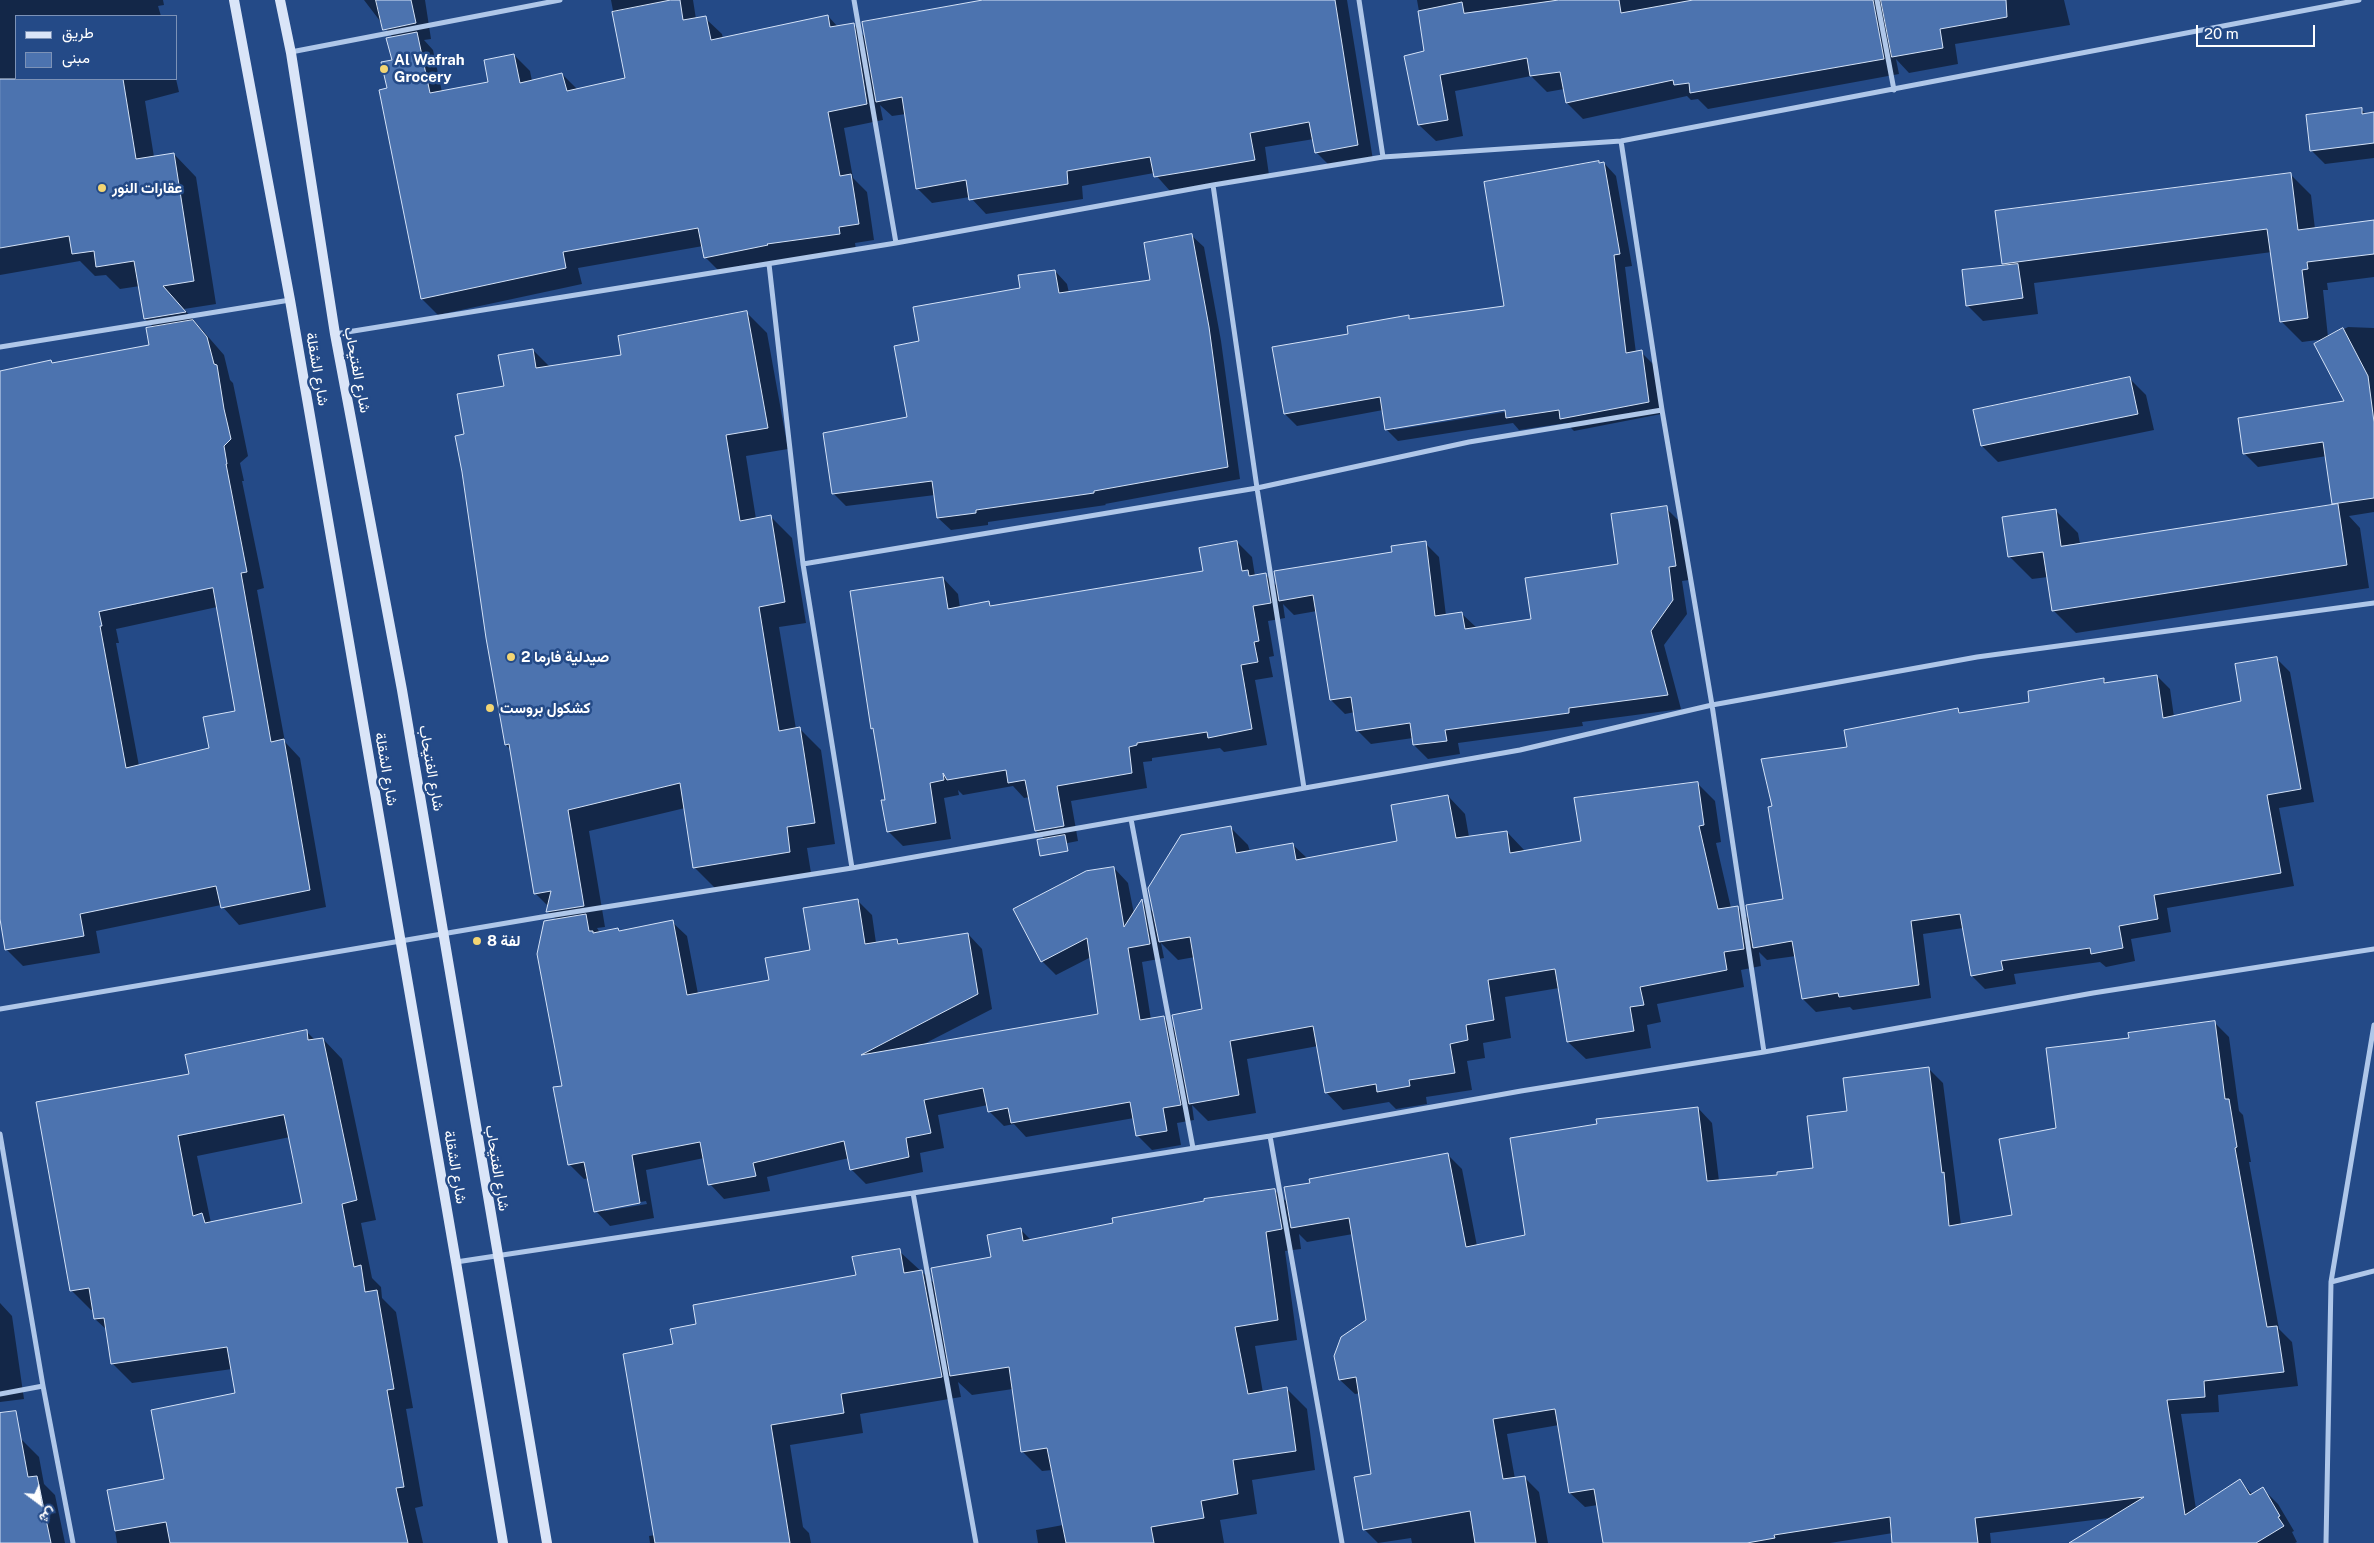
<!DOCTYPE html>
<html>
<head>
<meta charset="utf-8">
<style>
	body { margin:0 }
	#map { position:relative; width:2374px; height:1543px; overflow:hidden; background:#244a87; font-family:"Public Sans",Vazirmatn,sans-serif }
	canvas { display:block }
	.legend { position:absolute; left:15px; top:15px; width:162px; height:65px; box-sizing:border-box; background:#244a87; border:1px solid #7c92b7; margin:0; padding:6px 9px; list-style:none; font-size:15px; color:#fff }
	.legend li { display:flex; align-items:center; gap:10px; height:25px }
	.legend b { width:25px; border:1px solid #7c92b7 }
	.north { position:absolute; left:15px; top:1478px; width:50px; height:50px; -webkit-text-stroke:4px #244a87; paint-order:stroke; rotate:149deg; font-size:14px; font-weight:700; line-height:20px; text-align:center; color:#fff }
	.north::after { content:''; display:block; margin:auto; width:18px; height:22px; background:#fff; clip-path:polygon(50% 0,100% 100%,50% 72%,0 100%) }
	.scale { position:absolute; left:2196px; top:25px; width:119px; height:22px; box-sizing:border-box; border:2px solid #fff; border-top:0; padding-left:6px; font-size:15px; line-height:18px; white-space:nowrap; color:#fff; -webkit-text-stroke:4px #244a87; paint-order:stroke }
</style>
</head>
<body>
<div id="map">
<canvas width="2374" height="1543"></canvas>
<ul class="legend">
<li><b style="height:6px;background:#dae5f8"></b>طريق</li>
<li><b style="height:14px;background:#4c73af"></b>مبنى</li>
</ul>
<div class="north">ش</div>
<div class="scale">20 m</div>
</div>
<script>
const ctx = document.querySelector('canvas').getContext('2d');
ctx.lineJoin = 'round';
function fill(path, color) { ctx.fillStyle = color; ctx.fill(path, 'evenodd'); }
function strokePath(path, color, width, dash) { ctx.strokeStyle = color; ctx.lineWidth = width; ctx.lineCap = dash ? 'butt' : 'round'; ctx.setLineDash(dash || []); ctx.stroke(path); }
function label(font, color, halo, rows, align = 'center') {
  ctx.font = font + ' "Public Sans",Vazirmatn,sans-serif'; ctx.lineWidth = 5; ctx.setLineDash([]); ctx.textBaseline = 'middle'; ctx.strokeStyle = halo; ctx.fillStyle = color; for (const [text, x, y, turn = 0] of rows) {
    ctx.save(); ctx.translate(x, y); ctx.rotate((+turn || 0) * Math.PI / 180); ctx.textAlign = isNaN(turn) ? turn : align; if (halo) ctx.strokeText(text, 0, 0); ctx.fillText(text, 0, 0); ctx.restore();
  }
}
fill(new Path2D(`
	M0,0H163L164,5L158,6L161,16H16V79H176L179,92L145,101L154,157L174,154L196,177L216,304L184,309L224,355L230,380L233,383L248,456L240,463L244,481H242L264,588L257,590L285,742L300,758L326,907L239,925L221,905L96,931L100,953L23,966L6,949L0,911V372L51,361L54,364L150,346L154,328L145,319L140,286L120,289L106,275L95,276L80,261L0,275ZM217,607L237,712L210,749L139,766L116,643H119L116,629Z
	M364,0H425L431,39L424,40L433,50L442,92L489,83L514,55L530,71L532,81L562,74L578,90L626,79L611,0H693L696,19L705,18L722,34L723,39L828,16L838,27L853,24L866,38L990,0H1347L1373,160L1331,167L1316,152L1314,139L1265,147L1269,175L1170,191L1154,173L1082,186L1083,199L986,214L970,197L932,203L917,188L906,114L892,116L880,105L883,120L844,128L853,178L867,192L874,240L855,243L856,250L721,273L705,257L703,246L578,268L582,284L438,315L422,299L388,90L393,61V38Z
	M1417,0H2066H2064L2070,25L1955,44L1958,64L1909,73L1896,59L1899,74L1708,109L1698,99L1691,100L1687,96L1583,119L1567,103L1564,89L1547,92L1531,76L1455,91L1463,136L1436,141L1419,125L1426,52Z
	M2361,109L2366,114H2374V158L2325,164L2311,150Z
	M1598,162L1604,163L1616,176L1632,266L1625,267L1636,353L1641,352L1653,364L1661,414L1574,431L1566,423L1519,430L1513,423L1398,441L1386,429L1383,410L1297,426L1285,414L1350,335L1408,317L1412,320L1506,307ZM1511,408V411L1394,430V427Z
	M2290,174L2311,195L2315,229L2374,222V277L2327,283L2328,290H2323L2328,337L2348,327L2374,328V512L2349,516L2360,528L2369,588L2076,633L2053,610L2048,577L2032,579L2009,556L2055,510L2078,533L2080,544L2335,505L2327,456L2258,467L2245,454L2346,402L2325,339L2302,342L2281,321L2272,252L2034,283L2038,314L1983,321L1967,305L2006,266L2003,263Z
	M1191,235L1204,247L1221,341L1240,479L1105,504L1106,505L988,522V525L951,530L938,518L935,495L846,506L834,494L909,418L920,342L1055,271L1067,284L1069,293L1152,281Z
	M746,312L767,333L788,449L746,456L756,519L771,517L792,538L806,623L779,627L796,729H800L821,750L835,844L807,848L811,873L715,888L694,867L685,808L589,831L605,927L597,928L600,933L618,929L621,932L672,922L687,936L698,994L770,981L812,951L858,901L872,915L876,943L897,940L902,945L968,934L982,949L992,1009L922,1045L1100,1015L1091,957L1056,975L1042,961L1114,868L1128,883L1134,914L1142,901L1155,914L1231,828L1248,845L1250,852L1293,845L1308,859L1399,842L1448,796L1465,814L1469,837L1507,832L1525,851L1583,842L1697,783L1715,801L1721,842L1716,843L1731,908L1737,907L1750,920L1785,900L1773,807L1848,748L1957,709L1962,714L2031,703L2103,679L2108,684L2157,676L2170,689L2174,717L2242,702L2277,659L2290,672L2314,802L2279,808L2294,886L2167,908L2171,932L2131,939L2135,961L2106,967L2100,962L2014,974L2016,984L1985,989L1972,976L1963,928L1923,934L1931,998L1853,1010L1850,1007L1816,1012L1803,999L1796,956L1767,960L1759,952L1761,966L1741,970L1744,987L1657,1004L1661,1022L1647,1025L1651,1048L1586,1059L1568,1042L1559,988L1505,997L1511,1038L1483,1043L1485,1058L1467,1061L1472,1090L1426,1097L1427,1104L1396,1109L1389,1102L1343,1110L1326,1092L1318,1046L1247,1059L1256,1113L1208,1121L1192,1105L1194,1120L1177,1123L1181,1145L1152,1150L1137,1135L1134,1118L1026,1137L1014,1124L1004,1126L989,1111L988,1105L938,1115L944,1148L920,1153L923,1172L866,1184L851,1169L849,1158L767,1177L770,1191L724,1199L710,1184L704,1158L646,1170L654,1218L610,1226L596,1211L589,1178L584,1179L569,1164L564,1087L557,920L548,912L549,907L535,893L511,750L506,745L465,435L533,350L550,367L623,356ZM1161,943L1178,960L1195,957L1203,1010L1177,1031L1163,1017L1151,1020L1142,962L1164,958ZM646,1201L647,1204L605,1211V1209Z
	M2130,379L2146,395L2154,430L1998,462L1982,446Z
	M1666,508L1680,522L1689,580L1682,581L1687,614L1664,645L1681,709L1582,722L1583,726L1458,743L1460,754L1428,759L1414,745L1413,738L1371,744L1357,730L1355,712L1345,714L1331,700L1317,611L1294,615L1283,604L1285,618L1268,621L1274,656L1269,657L1273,677L1255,680L1267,745L1224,752L1220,748L1152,758V761L1143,762L1147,788L1071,801L1078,841L1052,846L1036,831L1030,797L1024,798L1013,786L963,795L958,790L959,795L944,798L951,839L903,846L888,831L886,801L875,731L872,728L943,578L958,594L960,608L989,603L993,607L1204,572L1237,542L1252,557L1255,576L1265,574L1278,587L1425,543L1439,557L1446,616L1462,614L1477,628L1532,620L1620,565Z
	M2214,1022L2229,1037L2239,1111L2243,1115L2251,1162H2249L2279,1329L2292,1342L2298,1386L2218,1395L2219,1412L2181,1414L2196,1509L2240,1481L2253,1495L2263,1489L2278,1504L2294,1531L2292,1532L2297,1542L2295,1543H2076L2117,1517L1990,1533L1991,1543H1894L1893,1533L1830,1543H1604L1598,1505L1585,1507L1570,1493L1559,1425L1507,1434L1515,1479L1524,1477L1539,1492L1548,1543H1412L1411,1538L1378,1543L1364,1529L1372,1475L1360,1393L1355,1394L1340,1380L1367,1321L1353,1234L1307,1242L1299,1234L1301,1249L1285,1251L1297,1340L1255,1346L1263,1393L1287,1389L1307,1409L1315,1470L1252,1480L1257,1514L1220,1520L1224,1543H1038L1036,1530L1063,1525L1052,1470L1042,1471L1022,1451L1013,1389L972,1395L958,1382L961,1397L860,1414L863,1433L790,1445L803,1527L809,1533L811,1543H650L649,1536L655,1535L674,1345L698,1325L857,1276L899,1251L935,1284L992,1258L1020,1229L1032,1241L1274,1190L1288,1203L1447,1154L1462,1169L1477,1246L1527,1236L1698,1108L1712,1123L1719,1181L1779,1176L1814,1169L1848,1112L1928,1068L1943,1083L1961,1225L2013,1216L2057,1129L2130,1039Z
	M306,1031L315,1040L323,1039L342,1059L376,1220L361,1223L372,1278L381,1287L382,1298L396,1312L413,1408L406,1409L423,1506L415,1508L423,1543H117L109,1491L166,1480L236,1394L232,1369L132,1383L112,1363L107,1330L95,1319L94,1310H91L71,1290L190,1075ZM290,1137L304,1204L211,1223L197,1156Z
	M0,1303L12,1316L24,1399L0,1402Z
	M20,1438L39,1457L44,1484L55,1495L65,1543H0V1443Z`), '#0007');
const building = new Path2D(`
	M376,0H411L416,23L383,30Z
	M671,0H680L683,20L706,16L711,40L828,15L830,27L854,23L867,104L828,112L840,176L851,174L859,224L839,227L840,234L767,244L768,245L704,258L698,228L563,252L566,268L421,299L379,90L387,88L381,62L392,60L386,38L417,32L430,93L488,82L484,60L514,54L520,83L562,73L567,91L625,78L612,12Z
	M983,0H1335L1358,145L1315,153L1309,122L1250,133L1255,160L1203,169L1154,177L1150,157L1067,171L1068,184L969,200L966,180L916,189L902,97L876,102L862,22Z
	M1559,0H1619L1621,13L1693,0H1873L1884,59L1690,93L1689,83L1674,85L1673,80L1566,103L1560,72L1530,76L1527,58L1440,75L1448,120L1418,125L1404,56L1424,51L1418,11L1462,2L1464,13Z
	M1881,0H2006L2007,17L1940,29L1943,48L1892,57Z
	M0,79H123L136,159L174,153L194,281L163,286L186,312L144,319L134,261L96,267L94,251L72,254L69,236L0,248Z
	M2362,108V114L2374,112V143L2310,151L2306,115Z
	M1599,161V163L1604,162L1620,254L1614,255L1626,353L1642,350L1649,402L1560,419L1559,410L1506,418L1505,410L1385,430L1380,397L1284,414L1272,347L1348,334L1347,326L1409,315V319L1504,306L1484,182Z
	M2291,173L2298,230L2374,220V254L2307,262L2308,269L2302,270L2308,318L2280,322L2267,229L2002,264L1995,211Z
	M1192,234L1209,327L1228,467L1094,491V493L976,510V513L937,518L932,481L832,494L823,433L907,417L894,346L919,341L913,307L1020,288L1018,275L1055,270L1059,293L1150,280L1144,243Z
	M2018,264L2023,298L1966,306L1962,270Z
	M747,311L768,428L726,435L740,521L771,515L785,602L759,607L779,731L800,727L815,823L787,827L790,852L693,868L680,783L568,810L584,906L546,912L551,891L534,894L509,744L505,745L486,638L462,472L455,436L464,434L457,394L504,386L498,355L533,349L536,368L621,355L618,336Z
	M193,320L207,337L214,364L217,365L224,409L231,439L224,446L227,464H226L247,572L241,573L271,742L284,739L310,890L221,908L216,886L80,914L84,936L5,950L0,919V371L51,360L52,363L149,345L146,328ZM213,588L235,711L203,717L209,748L126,768L100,626H102L99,612Z
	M2343,328L2368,376L2374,422V498L2332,504L2323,442L2243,454L2238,418L2344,401L2314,344Z
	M2130,377L2138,414L1981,446L1973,410Z
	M2338,504L2347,565L2052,611L2043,552L2008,557L2002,517L2056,509L2061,546Z
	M1667,506L1676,566L1669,567L1673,600L1651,631L1668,695L1569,708V713L1445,730L1447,741L1413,745L1410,723L1356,731L1351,697L1330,700L1313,595L1279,601L1274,571L1392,552L1391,546L1426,541L1435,616L1462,612L1465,629L1531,619L1525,578L1618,564L1611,514Z
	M1237,541L1242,571L1248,570L1249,576L1266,573L1271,603L1253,606L1259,641L1254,642L1258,662L1241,665L1252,729L1208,738L1207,732L1137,743V745L1129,747L1132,773L1057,786L1064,826L1035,831L1025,780L1008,783L1006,770L947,780L943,773L944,780L930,783L936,823L887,832L881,800H885L873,728L871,729L850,591L943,577L948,609L989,601L990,606L1203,571L1199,548Z
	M2277,657L2301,789L2267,795L2281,873L2154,895L2158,919L2119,926L2123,948L2091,954L2090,948L2001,961L2003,970L1971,976L1960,914L1911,921L1919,985L1839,997L1838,993L1802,999L1792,941L1753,948L1746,905L1783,899L1768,807L1772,806L1761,759L1847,747L1844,730L1958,708L1959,713L2029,702L2028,691L2104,678V683L2157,675L2163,718L2241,701L2235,664Z
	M1698,782L1704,825L1699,826L1718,909L1738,906L1744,949L1724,952L1727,970L1640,987L1644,1005L1630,1007L1634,1031L1567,1042L1555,969L1488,980L1494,1020L1466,1025L1468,1040L1450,1044L1455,1073L1409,1080L1410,1086L1377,1092L1376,1084L1325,1093L1313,1026L1230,1041L1239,1095L1189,1104L1172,1015L1202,1009L1190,937L1159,942L1148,888L1181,835L1231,826L1236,853L1293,843L1296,860L1397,841L1391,805L1448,795L1456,838L1507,831L1510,853L1581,841L1574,798Z
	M1065,835L1068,851L1040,856L1037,840Z
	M1114,867L1124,927L1142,899L1150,944L1128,948L1140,1020L1164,1016L1181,1105L1163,1108L1167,1131L1136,1136L1130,1102L1011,1123L1008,1108L988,1112L983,1088L924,1100L931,1133L906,1138L909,1157L850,1170L844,1141L753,1163L756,1176L708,1185L700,1142L632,1155L640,1203L594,1212L584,1162L568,1165L553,1087L562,1086L537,954L544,921L586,914L589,931H593V933L618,928L619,931L673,920L687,995L769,980L765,958L810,950L803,908L858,899L865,944L897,939L898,944L968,933L978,994L861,1055L1098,1014L1087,938L1041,962L1013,909L1086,871Z
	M2215,1021L2225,1099H2229L2237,1147L2235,1148L2267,1327L2277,1326L2284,1372L2204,1381L2205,1397L2167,1400L2185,1515L2240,1479L2250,1495L2263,1487L2280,1516L2278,1517L2284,1526L2256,1543H2069L2144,1497L1975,1518L1978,1543H1892L1890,1517L1774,1535L1775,1538L1747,1543H1603L1594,1489L1569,1493L1555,1409L1493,1419L1503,1479L1525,1476L1536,1543H1475L1470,1511L1363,1530L1354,1477L1371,1474L1356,1377L1339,1380L1334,1356L1341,1337L1366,1320L1349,1218L1291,1228L1284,1187L1310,1183L1309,1179L1448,1153L1466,1247L1525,1235L1510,1138L1597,1124L1596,1119L1698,1107L1707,1181L1777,1175V1172L1813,1168L1807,1116L1847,1111L1843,1078L1929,1067L1942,1173L1944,1172L1949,1226L2012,1215L1999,1139L2056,1128L2046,1048L2129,1038L2128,1033Z
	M307,1030L308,1040L323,1038L357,1200L342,1204L354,1267L361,1265L365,1292L377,1290L394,1389L387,1390L404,1487L396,1488L408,1543H170L166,1522L115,1531L107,1490L164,1479L151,1410L235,1393L227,1347L111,1364L104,1318L94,1319L89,1288L70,1291L36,1102L189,1074L185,1055ZM284,1115L302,1203L205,1223L202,1213L193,1216L178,1136Z
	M1275,1189L1282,1229L1266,1232L1278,1320L1235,1327L1248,1394L1287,1387L1296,1451L1233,1460L1238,1494L1201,1501L1204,1518L1151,1527L1154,1543H1066L1047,1448L1021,1452L1009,1367L950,1376L931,1268L991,1257L987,1235L1021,1228L1023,1241L1113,1223L1112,1218L1204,1201V1199Z
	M900,1249L904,1273L922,1270L942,1377L841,1394L844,1413L771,1425L790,1543H655L623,1354L673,1344L670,1329L696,1324L693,1305L856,1275L852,1257Z
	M16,1411L28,1477L37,1476L51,1543H0V1413Z`);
fill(building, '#4c73af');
strokePath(building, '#d4e2f7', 1);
strokePath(new Path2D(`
	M854,0L896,243
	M1359,0L1383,157
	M1877,0L1894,90
	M291,52L560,0
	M1621,141L1662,410L1712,705L1764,1052
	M1213,185L1257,488L1304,788
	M769,264L803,564L852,868
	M335,334L896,243L1213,185L1383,157L1621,141L2359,0
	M0,347L290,300
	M803,564L1257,488L1469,442L1662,410
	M1131,819L1193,1148
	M0,1009L542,917L852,868L1520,750L1712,705L1977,657L2374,603
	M0,1134L43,1386L73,1543
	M1270,1136L1342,1543
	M913,1193L976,1543
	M456,1262L913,1193L1270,1136L1521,1091L1764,1052L2093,993L2374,949
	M2331,1282L2374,1271
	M0,1394L43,1386
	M2326,1543L2331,1282L2374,1025`), '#afc7e9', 5);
strokePath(new Path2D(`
	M234,0L290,300L456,1262L503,1543
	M280,0L291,53L335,334L402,690L547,1543`), '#dae5f8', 10);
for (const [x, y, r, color] of [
	[384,69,5,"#f3d573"],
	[102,188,5,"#f3d573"],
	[511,657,5,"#f3d573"],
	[490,708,5,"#f3d573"],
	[477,941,5,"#f3d573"]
]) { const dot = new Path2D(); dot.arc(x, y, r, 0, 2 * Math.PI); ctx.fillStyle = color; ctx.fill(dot); strokePath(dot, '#244a87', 2); }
label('bold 15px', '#fff', '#244a87', [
	["Al Wafrah",394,60],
	["Grocery",394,77],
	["عقارات النور",112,188],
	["صيدلية فارما 2",521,657],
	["كشكول بروست",500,708],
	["لفة 8",487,941]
], 'left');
label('15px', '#fff', '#244a87', [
	["شارع الشقلة",317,369,80],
	["شارع الفتيحاب",357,370,79],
	["شارع الفتيحاب",431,768,80],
	["شارع الشقلة",386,769,80],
	["شارع الشقلة",455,1167,80],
	["شارع الفتيحاب",497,1168,81]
]);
</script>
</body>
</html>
